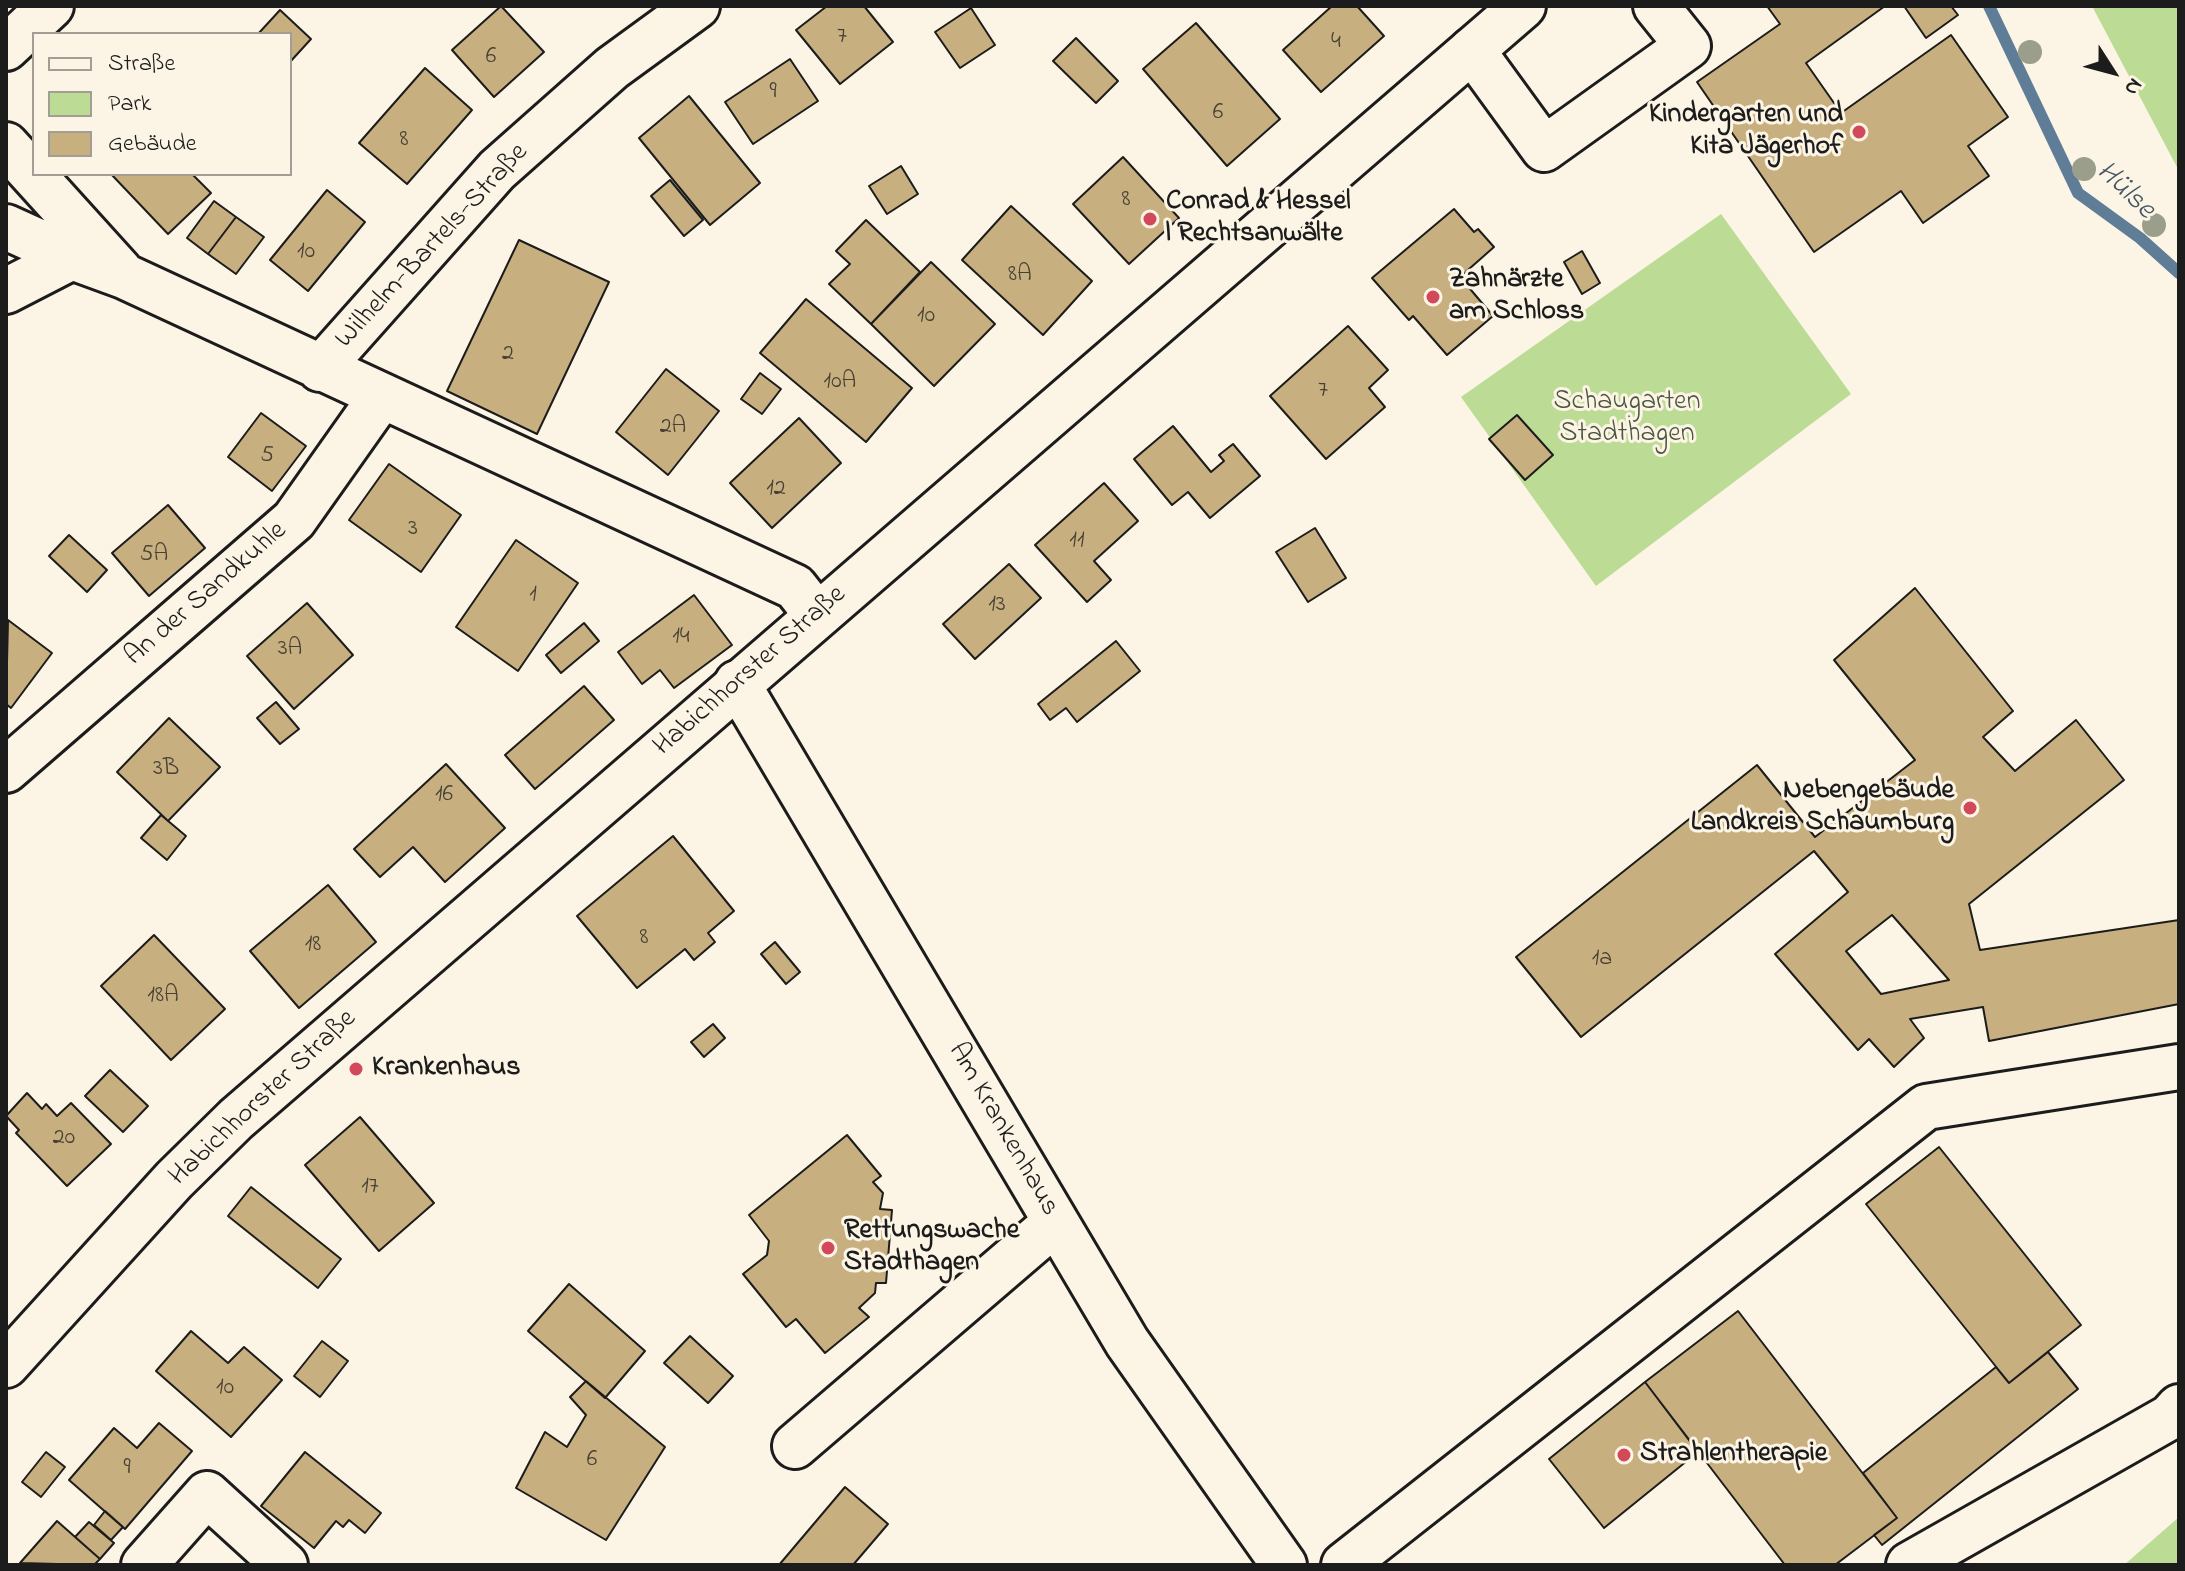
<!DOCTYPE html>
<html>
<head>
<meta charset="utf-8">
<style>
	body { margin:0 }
	#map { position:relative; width:2185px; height:1571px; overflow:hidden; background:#fcf5e5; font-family:"Indie Flower",sans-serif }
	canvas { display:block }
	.frame { position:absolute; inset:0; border:8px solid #1c1c1c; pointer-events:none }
	.legend { position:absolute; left:32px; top:32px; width:260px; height:144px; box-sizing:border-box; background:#fcf5e5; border:2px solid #a29e95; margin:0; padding:10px 14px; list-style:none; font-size:24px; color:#1c1c1c }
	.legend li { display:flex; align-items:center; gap:16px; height:40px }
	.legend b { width:40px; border:2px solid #a29e95 }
	.north { position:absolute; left:2073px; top:32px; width:80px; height:80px; -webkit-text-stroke:6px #fcf5e5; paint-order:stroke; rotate:126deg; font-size:22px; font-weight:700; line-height:32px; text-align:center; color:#1c1c1c }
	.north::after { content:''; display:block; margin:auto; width:28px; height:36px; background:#1c1c1c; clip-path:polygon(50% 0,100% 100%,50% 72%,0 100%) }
</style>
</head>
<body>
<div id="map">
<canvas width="2185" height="1571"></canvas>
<div class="frame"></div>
<ul class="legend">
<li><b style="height:10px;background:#fcf5e5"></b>Straße</li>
<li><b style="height:22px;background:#bcdc95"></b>Park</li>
<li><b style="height:22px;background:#c8af7f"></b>Gebäude</li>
</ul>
<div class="north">N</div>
</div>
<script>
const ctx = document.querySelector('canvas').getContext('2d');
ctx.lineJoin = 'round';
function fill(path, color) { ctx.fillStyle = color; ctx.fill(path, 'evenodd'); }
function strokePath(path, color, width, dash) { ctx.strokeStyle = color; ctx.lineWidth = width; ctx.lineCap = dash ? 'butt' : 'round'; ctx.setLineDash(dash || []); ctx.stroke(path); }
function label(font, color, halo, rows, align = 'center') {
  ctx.font = font + ' "Indie Flower",sans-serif'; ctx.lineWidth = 6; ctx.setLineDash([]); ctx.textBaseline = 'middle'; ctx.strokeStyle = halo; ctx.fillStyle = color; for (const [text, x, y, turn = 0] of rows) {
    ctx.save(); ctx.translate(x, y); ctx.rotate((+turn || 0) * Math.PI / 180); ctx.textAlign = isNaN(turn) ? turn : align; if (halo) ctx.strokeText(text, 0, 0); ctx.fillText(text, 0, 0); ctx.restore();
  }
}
fill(new Path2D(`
	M2092,6H2179V171Z
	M1721,214L1851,394L1596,586L1461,397Z
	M2179,1517L2177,1565H2124Z`), '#bcdc95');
strokePath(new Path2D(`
	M1989,6L2078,193L2140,238L2179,273`), '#5f7d96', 12);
const building = new Path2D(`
	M501,6L544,52L494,97L452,50Z
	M827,6H864L893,42L840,84L796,30Z
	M1332,6H1357L1384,36L1321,92L1283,50Z
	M1767,6H1885L1806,63L1841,113L1951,35L2008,117L1968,146L1989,176L1923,223L1901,191L1814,252L1697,82L1780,24Z
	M1904,6H1951L1958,15L1926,38Z
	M971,8L995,45L960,68L935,32Z
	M280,10L311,39L290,62V34H258Z
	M1196,23L1280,119L1227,166L1143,69Z
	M1076,38L1118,81L1096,103L1053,61Z
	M790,59L818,101L753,144L725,102Z
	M425,68L472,110L407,184L359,143Z
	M689,96L760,183L710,225L639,138Z
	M1123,157L1179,218L1129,264L1073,204Z
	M901,166L918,194L887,214L869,186Z
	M111,174H192L211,193L168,234Z
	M670,180L703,220L684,236L651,196Z
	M327,190L365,222L308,291L270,260Z
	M214,201L236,217L208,254L187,238Z
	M1011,206L1092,281L1043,335L962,260Z
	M1454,209L1474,232L1478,229L1494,247L1460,277L1493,316L1447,355L1413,316L1409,320L1372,278Z
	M236,217L264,237L236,274L208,254Z
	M866,220L920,272L871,324L829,284L850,264L836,251Z
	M519,240L609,282L537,434L447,391Z
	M1582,251L1600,283L1582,294L1564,262Z
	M931,262L995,324L934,386L871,324Z
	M806,299L912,388L866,442L760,353Z
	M1348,326L1388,370L1369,388L1385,407L1326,459L1270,396Z
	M666,369L719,411L668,475L616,432Z
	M760,373L781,389L762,414L741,399Z
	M261,413L306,446L272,491L228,457Z
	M1517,415L1553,455L1525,480L1489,439Z
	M799,418L841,463L772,528L730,483Z
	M1173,426L1211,472L1224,461L1219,455L1233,444L1260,476L1210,518L1188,492L1172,505L1134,459Z
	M389,464L461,515L421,572L349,520Z
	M1104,483L1138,521L1094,561L1111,580L1087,602L1035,545Z
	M168,505L205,548L149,596L112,553Z
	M1315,528L1346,578L1308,602L1276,552Z
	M69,535L107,570L87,592L49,556Z
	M516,540L578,583L518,671L456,627Z
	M1009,564L1041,598L975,659L943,624Z
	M1915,588L2013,711L1983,737L2015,771L2076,720L2124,780L1969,904L1980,950L2179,920V1004L1989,1041L1983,1007L1910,1019L1924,1038L1894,1067L1869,1039L1858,1050L1775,954L1848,892L1814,851L1581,1037L1516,957L1757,765L1815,837L1915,760L1834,660ZM1892,915L1949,980L1881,994L1846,951Z
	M694,595L732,645L674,688L660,670L642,684L618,652Z
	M307,603L353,655L294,709L247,656Z
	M8,620L52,653L11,708L6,704Z
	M584,623L599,641L561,673L546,655Z
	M1116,641L1140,671L1077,722L1066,708L1050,720L1038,704Z
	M584,686L614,720L535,789L505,755Z
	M276,702L299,729L280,744L257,718Z
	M169,718L220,767L168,821L117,772Z
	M446,764L505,828L445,882L413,847L380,877L354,849Z
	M161,815L186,836L167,860L141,838Z
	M673,836L734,911L708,933L715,942L694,960L685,949L637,988L577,916Z
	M328,885L376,942L299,1008L250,951Z
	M154,935L225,1009L171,1060L101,986Z
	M775,942L800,972L786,984L761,954Z
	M713,1024L725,1038L704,1057L691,1042Z
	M110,1070L148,1106L123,1132L85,1096Z
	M27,1093L42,1109L46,1104L57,1116L71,1103L111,1144L67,1186L16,1133L19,1130L6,1116Z
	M360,1117L434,1203L379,1251L305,1165Z
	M847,1135L881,1176L873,1182L883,1193L880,1209L892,1210L886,1283H876L875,1293L859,1308L869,1317L825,1353L796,1319L786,1327L743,1274L767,1255L769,1241L749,1215Z
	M1939,1147L2081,1325L2009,1383L1866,1204Z
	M251,1187L341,1259L318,1288L228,1216Z
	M569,1284L645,1351L605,1398L528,1331Z
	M1738,1311L1897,1518L1835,1565H1785L1645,1382Z
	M191,1331L228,1363L244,1347L282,1380L231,1437L156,1371Z
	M690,1336L733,1376L708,1403L664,1363Z
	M322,1341L348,1361L320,1397L294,1376Z
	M2048,1352L2078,1389L1882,1545L1874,1535L1897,1518L1863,1473L1996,1367L2009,1383Z
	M586,1381L665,1447L606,1540L516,1488L545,1432L567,1447L586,1415L570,1397Z
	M1645,1382L1698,1452L1604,1528L1549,1459Z
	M159,1423L192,1451L125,1529L69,1480L114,1428L137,1448Z
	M46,1452L65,1467L41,1497L22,1482Z
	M305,1452L381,1513L365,1533L349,1520L343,1527L336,1521L314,1548L261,1506Z
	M845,1487L888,1524L853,1565H779Z
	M105,1511L123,1527L111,1540L94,1525Z
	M57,1521L100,1559L94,1565L20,1563Z
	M89,1522L114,1543L100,1559L75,1537Z`);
fill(building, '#c8af7f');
strokePath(building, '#1c1c1c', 2);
const minor = new Path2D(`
	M6,48L51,6
	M1472,50L1544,149L1688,46L1656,6
	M6,145L120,271
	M6,227L72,257L124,276L795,587L817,615
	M6,291L72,257
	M320,369L497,170L612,68L697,6
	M737,683L1127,1342L1284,1565
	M6,770L294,520L381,397
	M795,1446L1056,1222
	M144,1565L207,1494L285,1565
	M1344,1565L1926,1107L2179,1067
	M1909,1565L2170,1417L2179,1407`);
const major = new Path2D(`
	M6,1365L174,1180L236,1119L1523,6`);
strokePath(minor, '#1c1c1c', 50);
strokePath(major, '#1c1c1c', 50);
strokePath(minor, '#fcf5e5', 44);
strokePath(major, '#fcf5e5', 44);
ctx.fillStyle = '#9b9e8a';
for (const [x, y] of [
	[2030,52],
	[2084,169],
	[2154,225]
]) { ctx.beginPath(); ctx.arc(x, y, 12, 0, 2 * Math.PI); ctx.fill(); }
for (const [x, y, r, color] of [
	[1859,132,8,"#d1495b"],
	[1150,219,8,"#d1495b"],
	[1433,297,8,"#d1495b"],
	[1970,808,8,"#d1495b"],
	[356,1069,8,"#d1495b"],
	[828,1248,8,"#d1495b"],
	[1624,1455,8,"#d1495b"]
]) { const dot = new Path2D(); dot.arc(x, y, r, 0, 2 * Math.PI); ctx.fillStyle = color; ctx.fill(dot); strokePath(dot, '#fcf5e5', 3); }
label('24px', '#474135', null, [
	["7",842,38],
	["4",1336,43],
	["6",491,58],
	["9",773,93],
	["6",1218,114],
	["8",404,141],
	["8",1126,201],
	["10",306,253],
	["8A",1020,276],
	["10",926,317],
	["2",508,355],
	["10A",840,383],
	["7",1323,392],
	["2A",673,428],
	["5",267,457],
	["12",776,490],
	["3",413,530],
	["11",1077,542],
	["5A",154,556],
	["1",533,596],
	["13",997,606],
	["14",681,638],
	["3A",290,650],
	["3B",166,770],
	["16",444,796],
	["8",644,939],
	["18",313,946],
	["1a",1602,960],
	["18A",163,997],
	["20",64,1139],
	["17",370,1188],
	["10",225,1389],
	["6",592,1461],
	["9",127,1469]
]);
label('bold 28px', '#1c1c1c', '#fcf5e5', [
	["Kindergarten und",1843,116,"right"],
	["Kita Jägerhof",1843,148,"right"],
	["Conrad & Hessel",1166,203],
	["| Rechtsanwälte",1166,235],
	["Zahnärzte",1449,281],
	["am Schloss",1449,313],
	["Nebengebäude",1954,792,"right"],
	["Landkreis Schaumburg",1954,824,"right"],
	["Krankenhaus",372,1069],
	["Rettungswache",844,1232],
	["Stadthagen",844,1264],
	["Strahlentherapie",1640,1455]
], 'left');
label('28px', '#1c1c1c', '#fcf5e5', [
	["Wilhelm-Bartels-Straße",433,247,-47],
	["An der Sandkuhle",207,595,-41],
	["Habichhorster Straße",751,672,-41],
	["Habichhorster Straße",264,1099,-43],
	["Am Krankenhaus",1002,1130,60]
]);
label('28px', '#4c5640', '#fcf5e5', [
	["Schaugarten",1627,403],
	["Stadthagen",1627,435]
]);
label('italic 30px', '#435563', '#fcf5e5', [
	["Hülse",2124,192,43]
]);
</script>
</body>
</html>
